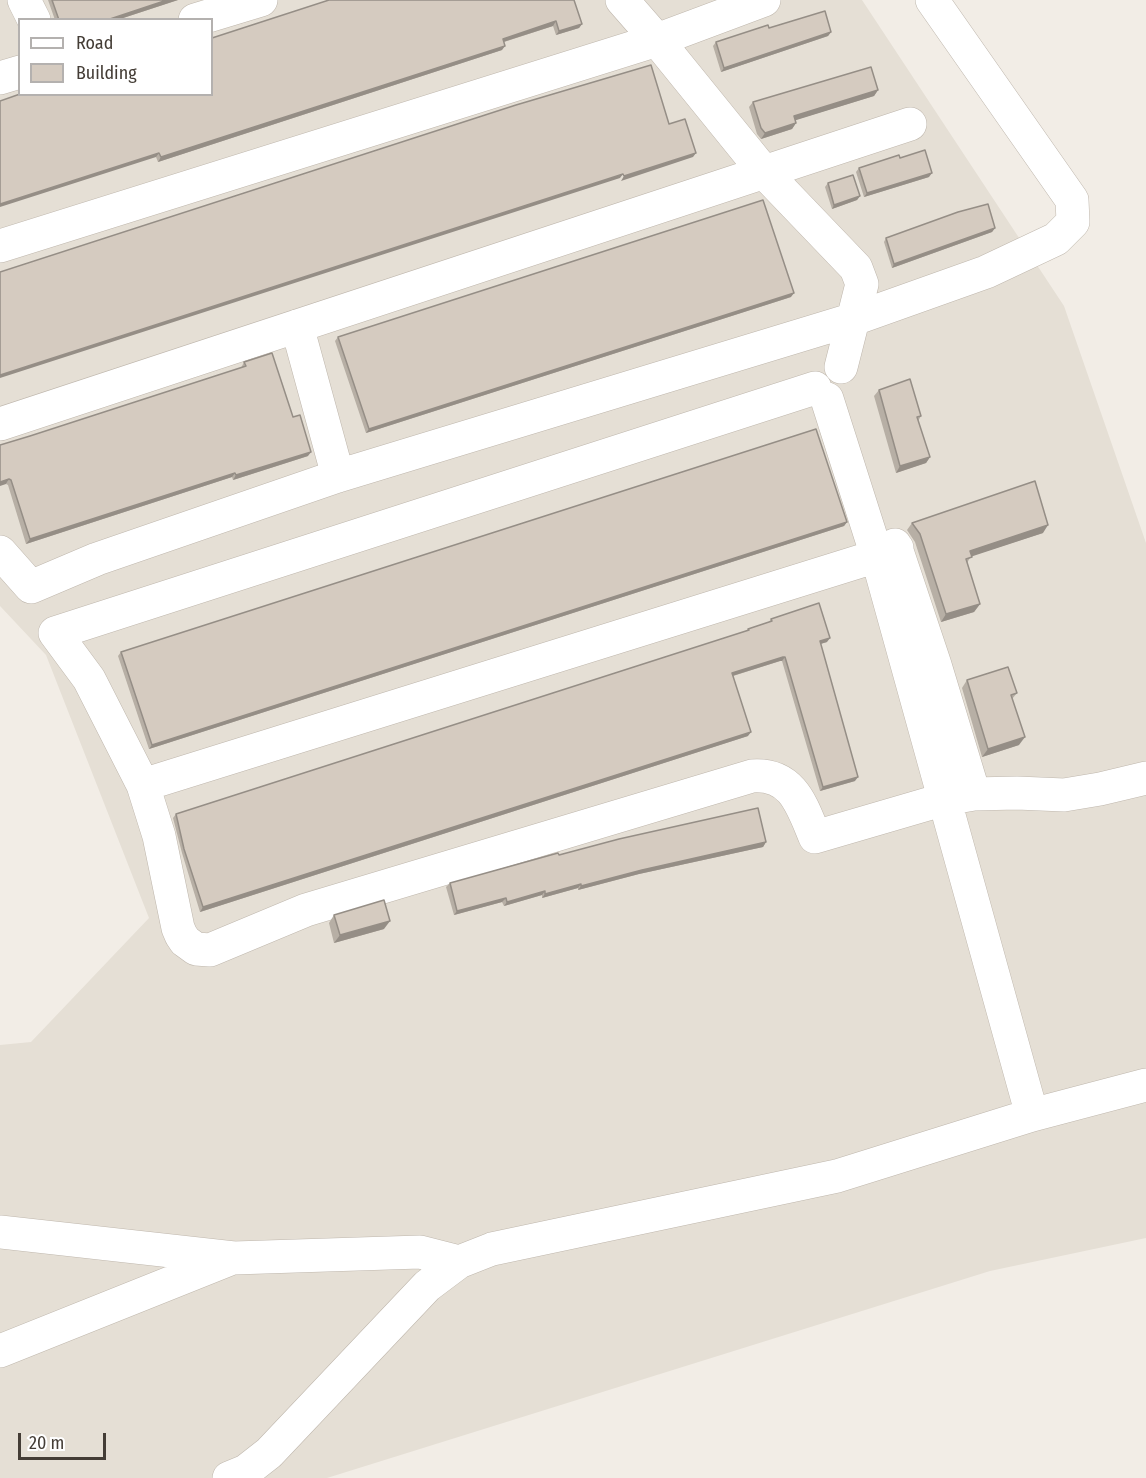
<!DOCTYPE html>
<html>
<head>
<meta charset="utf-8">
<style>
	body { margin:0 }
	#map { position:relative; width:1146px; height:1478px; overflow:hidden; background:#f2ede6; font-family:"Fira Sans Condensed",sans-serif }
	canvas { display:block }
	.legend { position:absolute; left:18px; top:18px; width:195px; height:78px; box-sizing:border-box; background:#fff; border:2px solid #b4b1af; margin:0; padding:8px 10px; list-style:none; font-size:18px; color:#443d36 }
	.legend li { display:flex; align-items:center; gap:12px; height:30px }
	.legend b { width:30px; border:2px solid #b4b1af }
	.scale { position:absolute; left:18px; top:1433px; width:88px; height:27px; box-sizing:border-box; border:3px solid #443d36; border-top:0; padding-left:8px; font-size:18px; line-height:21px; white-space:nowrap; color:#443d36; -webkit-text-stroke:4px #fff; paint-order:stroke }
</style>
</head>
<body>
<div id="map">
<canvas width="1146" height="1478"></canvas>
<ul class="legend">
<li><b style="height:8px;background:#fff"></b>Road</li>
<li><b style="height:16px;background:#d5cbc0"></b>Building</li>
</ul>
<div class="scale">20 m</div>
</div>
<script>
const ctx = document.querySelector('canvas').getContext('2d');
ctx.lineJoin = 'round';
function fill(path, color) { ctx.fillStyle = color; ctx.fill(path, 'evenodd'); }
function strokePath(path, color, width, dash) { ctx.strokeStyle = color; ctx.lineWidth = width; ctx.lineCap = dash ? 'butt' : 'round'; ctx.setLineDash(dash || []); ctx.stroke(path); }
fill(new Path2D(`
	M0,0H862L1064,306L1146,543V1238L990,1271L327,1478H0V1045L31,1042L149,918L46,655L0,606ZM20,20H212V94H20Z`), '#e5dfd5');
const minor = new Path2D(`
	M24,0L34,20
	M622,0L657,40L764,172L856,268L862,284L841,367
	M195,20L261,0
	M0,78L20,72
	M0,246L657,40L764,0
	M297,326L338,476
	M815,388L55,633L89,679L143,785L159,836L178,928L181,935L185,941L196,949L210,950L306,910L752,776C793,773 802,806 815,837L945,799L974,794L1017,793L1064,795L1100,789L1146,778
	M827,399L877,556L1032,1115
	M0,424L910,124
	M895,545L935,665L974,794
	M0,552L31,587L97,559L338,476L854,319L986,272L1056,239L1073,222L1072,200L932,0
	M143,785L877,556L897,548
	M0,1232L234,1258L420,1252L459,1262
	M0,1351L230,1259
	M229,1478L246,1471L269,1453L427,1286L459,1262L492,1249L837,1176L1032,1115L1146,1085`);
strokePath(minor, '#bfb7ad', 34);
strokePath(minor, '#fff', 33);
fill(new Path2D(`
	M48,0H178L117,20H55Z
	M329,0L582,24L579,28L556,35L553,26L504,42L502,50L158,162L156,157L20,94H212Z
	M769,28L831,32L828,36L721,72L713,46L716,42Z
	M878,90L874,96L795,120L796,123L792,129L761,139L757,134L749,107L753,102Z
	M900,158L929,177L864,197L856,172L859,168Z
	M828,183L860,196L857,200L832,209L825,187Z
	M995,228L992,232L892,268L884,242L886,238Z
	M791,297L366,433L335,341L338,337Z
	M244,362L293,417L308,456L233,480L232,477L26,544L8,485L6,484L30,436L241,368Z
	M879,390L921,416L918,421L930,457L926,463L896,473L874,396Z
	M847,522L844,526L149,749L118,656L121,652Z
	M912,523L1043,533L971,556L967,563L980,604L974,612L941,622L915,542L907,530Z
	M771,619L827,642L820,644L855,781L820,791L782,661H780L733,676L748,736L200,912L182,853L173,818L176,814L747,631L748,629L769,622Z
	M967,680L1017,693L1012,699L1019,745L982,757L962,688Z
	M766,842L763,847L639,874L578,890V888L542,898V895L504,906L502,902L454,915L446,887L450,883L559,855Z
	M334,915L384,929L334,943L329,923Z`), '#b7afa5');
fill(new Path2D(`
	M167,0H178L117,20H107Z
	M556,21L553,26L500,43L503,39Z
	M582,24L579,28L556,35L559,31Z
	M831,32L828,36L721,72L724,68Z
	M505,46L502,50L158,162L161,157Z
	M878,90L874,96L790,122L794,116Z
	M796,123L792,129L761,139L765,133Z
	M159,153L156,157L0,207V204Z
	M696,153L693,157L621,181L624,176Z
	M932,173L929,177L864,197L867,193Z
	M623,174L620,178L0,378V375Z
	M860,196L857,200L832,209L834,205Z
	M995,228L992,232L892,268L894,264Z
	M794,293L791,297L366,433L369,429Z
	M311,452L308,456L233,480L236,475Z
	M930,457L926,463L896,473L900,466Z
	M235,473L232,477L26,544L30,539Z
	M9,479L6,484L0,486V482Z
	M847,522L844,526L149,749L152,745Z
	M1048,525L1043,533L964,559L970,551Z
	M980,604L974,612L941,622L946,614Z
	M830,638L827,642L817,645L820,641Z
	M783,657H785L782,661H780L729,677L732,673Z
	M751,732L748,736L200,912L203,907Z
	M1025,737L1019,745L982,757L988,749Z
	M858,777L855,781L820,791L823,787Z
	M766,842L763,847L639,874L578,890L581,886L642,870Z
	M581,884L578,888L542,898L545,894Z
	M545,891L542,895L504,906L507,902Z
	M506,898L502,902L454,915L457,911Z
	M390,921L384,929L334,943L340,935Z`), '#958e86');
const building = new Path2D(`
	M52,0H167L107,20H59Z
	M329,0H574L582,24L559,31L556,21L503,39L505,46L161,157L159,153L0,204V101L20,94H212V38Z
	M825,11L831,32L724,68L716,42L768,25L769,28Z
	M651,65L669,124L685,119L696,153L624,176L623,174L0,375V272L516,105Z
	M871,67L878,90L794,116L796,123L765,133L761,128L753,102Z
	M925,150L932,173L867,193L859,168L899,155L900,158Z
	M853,175L860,196L834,205L828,183Z
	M763,200L794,293L369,429L338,337Z
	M988,204L995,228L894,264L886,238L958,212Z
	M272,353L293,417L300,415L311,452L236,475L235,473L30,539L11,480L9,479L0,482V445L30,436L246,366L244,362Z
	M910,379L921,416L917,417L930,457L900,466L879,390Z
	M816,429L847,522L152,745L121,652Z
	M1035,481L1048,525L970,551L972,557L966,559L980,604L946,614L920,534L912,523Z
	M819,603L830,638L820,641L858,777L823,787L785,657H783L732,673L751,732L203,907L184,849L176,814L749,630L748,629L772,621L771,619Z
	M1008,667L1017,693L1011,695L1025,737L988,749L967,680Z
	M758,808L766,842L642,870L581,886V884L545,894V891L507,902L506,898L457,911L450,883L558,853L559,855L619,839Z
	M384,900L390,921L340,935L334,915Z`);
fill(building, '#d5cbc0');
strokePath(building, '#958e86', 1.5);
</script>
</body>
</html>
